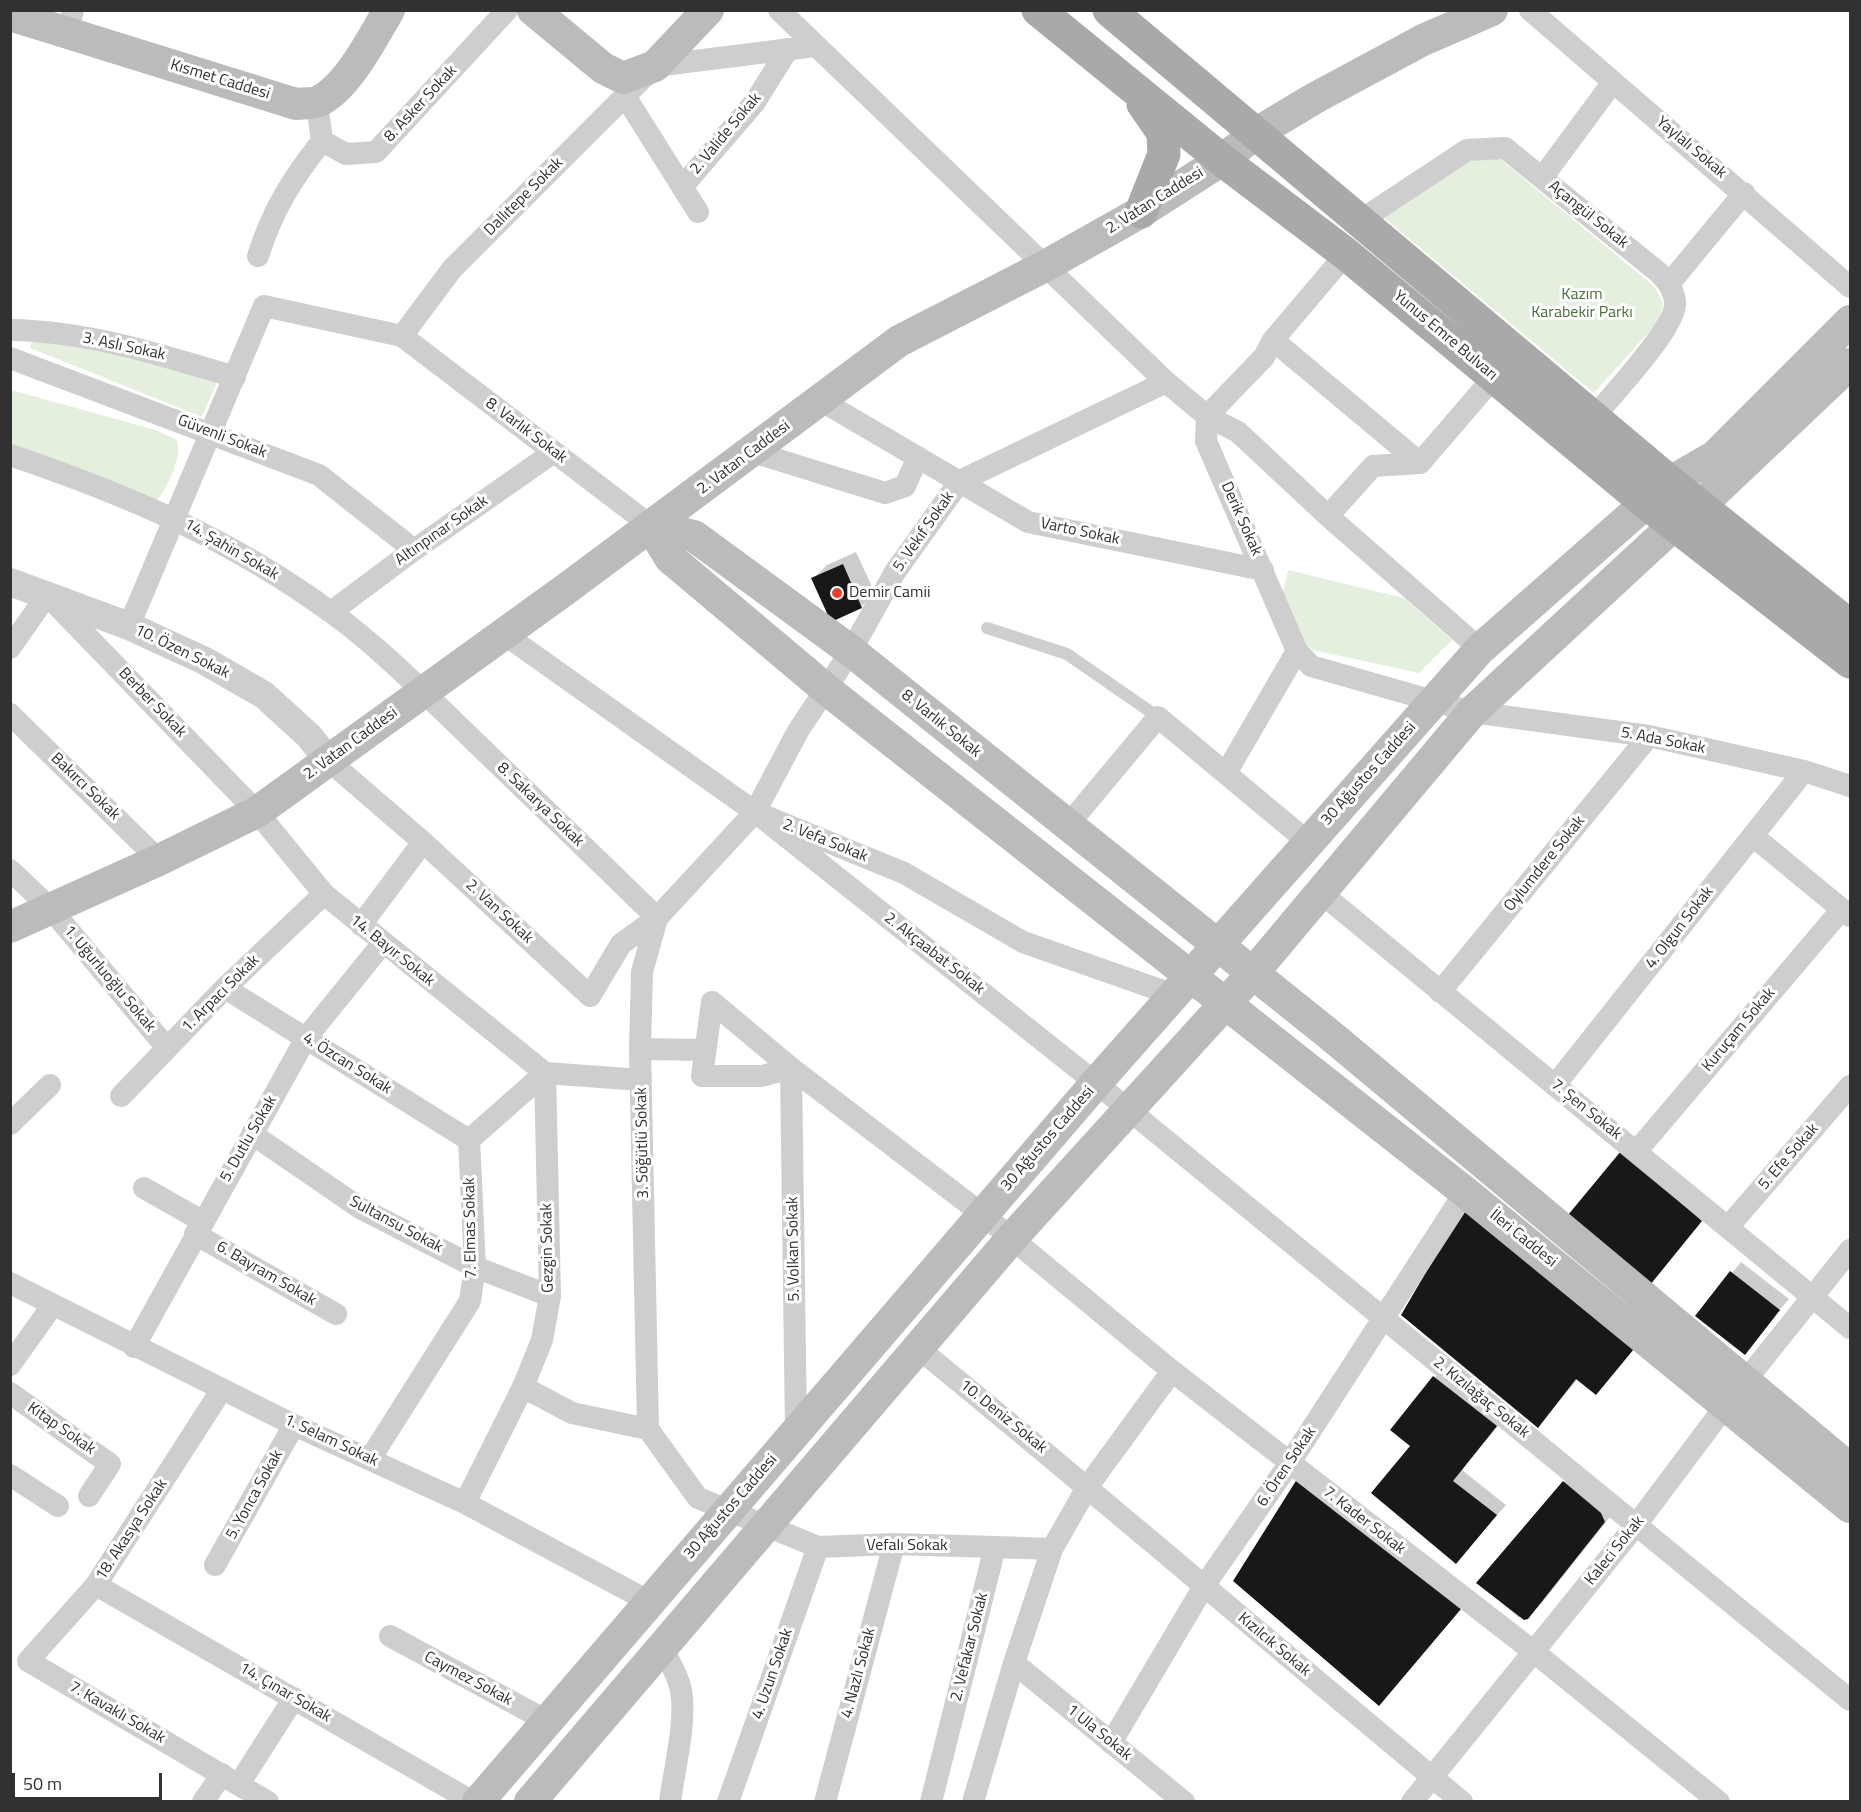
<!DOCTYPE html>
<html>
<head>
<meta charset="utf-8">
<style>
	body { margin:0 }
	#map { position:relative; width:1861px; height:1812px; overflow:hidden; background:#fff; font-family:"Titillium Web",sans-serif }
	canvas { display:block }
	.frame { position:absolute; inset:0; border:12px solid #313131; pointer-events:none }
	.scale { position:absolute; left:12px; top:1773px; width:150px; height:27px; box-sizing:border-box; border:3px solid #313131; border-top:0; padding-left:8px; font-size:18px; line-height:21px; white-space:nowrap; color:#313131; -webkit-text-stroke:4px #fff; paint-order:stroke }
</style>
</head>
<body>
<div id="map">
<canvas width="1861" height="1812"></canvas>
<div class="frame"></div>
<div class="scale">50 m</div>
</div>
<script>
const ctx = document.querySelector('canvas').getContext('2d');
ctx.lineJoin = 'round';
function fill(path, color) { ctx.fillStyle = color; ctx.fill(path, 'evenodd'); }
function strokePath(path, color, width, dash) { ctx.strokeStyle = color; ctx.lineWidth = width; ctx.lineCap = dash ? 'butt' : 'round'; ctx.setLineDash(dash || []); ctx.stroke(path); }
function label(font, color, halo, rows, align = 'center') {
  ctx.font = font + ' "Titillium Web",sans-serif'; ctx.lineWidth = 6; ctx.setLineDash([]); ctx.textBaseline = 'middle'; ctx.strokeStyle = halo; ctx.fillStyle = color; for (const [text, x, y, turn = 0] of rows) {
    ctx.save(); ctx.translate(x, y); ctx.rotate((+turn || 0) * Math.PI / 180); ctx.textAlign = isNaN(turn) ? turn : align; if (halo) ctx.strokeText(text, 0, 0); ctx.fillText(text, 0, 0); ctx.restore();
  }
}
fill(new Path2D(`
	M1470,159H1500L1655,287L1663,304L1658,322L1594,393L1383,217Z
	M34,334L218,380L202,417L30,348Z
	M11,390L156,430L177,440C183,457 166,491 154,504L11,450Z
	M1288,570L1404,598L1452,640L1419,673L1313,650L1299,639L1282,595Z`), '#e4efde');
fill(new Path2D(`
	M856,552L875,593L861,607L813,579L827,565Z
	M1714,1206L1650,1283L1570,1215Z
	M1741,1262L1789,1299L1762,1330L1697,1316Z
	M1403,1315L1646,1334L1595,1393L1578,1379L1538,1426Z
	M1444,1367L1506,1416L1462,1470L1506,1505L1456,1562L1412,1445L1392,1429Z
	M1577,1468L1617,1508L1541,1604L1527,1617H1518L1478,1583Z`), '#0003');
fill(new Path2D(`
	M843,564L862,608L831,622L811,578Z
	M1621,1151L1702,1221L1650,1285L1568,1215Z
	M1463,1209L1634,1349L1596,1395L1576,1379L1538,1428L1401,1315Z
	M1730,1271L1780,1310L1745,1355L1695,1316Z
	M1433,1376L1497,1426L1453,1481L1497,1515L1456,1564L1371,1493L1410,1446L1390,1430Z
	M1299,1476L1461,1609L1379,1706L1233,1581Z
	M1563,1481L1601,1513L1605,1522L1528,1619L1524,1620L1476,1583Z`), '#181818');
strokePath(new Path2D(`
	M987,628L1067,654L1158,717`), '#cecece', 12);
strokePath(new Path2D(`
	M779,10L1166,382L1207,416L1206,441L1297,651L1311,666L1472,712L1649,736L1804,771L1850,786
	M1530,10L1850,287
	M68,32L73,10
	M625,96L698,212
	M317,102L322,141L346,154L376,152L507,10
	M1542,178L1613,82
	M682,187L755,102L788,49
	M1361,220L1467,150L1505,148L1658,272C1667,280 1675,291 1675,304C1675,329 1611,396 1593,418
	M1346,254L1273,340L1264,357L1207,416L1238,432L1328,516L1480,649
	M258,256C273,209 292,179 322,141
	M1669,284L1744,193
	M10,330C87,331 162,355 235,377
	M402,336L452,269L655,66L815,46
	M1273,340L1420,463
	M10,358L319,475L414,550
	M820,400L1028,522L1263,570
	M753,452L885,493L905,486L918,457
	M10,455C128,495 231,539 332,613C382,649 426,695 470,737C532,797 595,857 657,918L621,944L590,996L423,842L329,761
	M1328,516L1373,466L1420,463L1494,377
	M331,612L414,550L554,452
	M129,626L264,306L402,336L651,526
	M504,634L755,812L904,873L1023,942L1174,995
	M10,648L47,595L257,812L324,894L545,1073L469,1140L475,1267L470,1301L370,1459
	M10,714L159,860
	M1226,773L1297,651
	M755,812L1096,1083L1850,1700
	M1067,826L1158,717L1308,842
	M1753,836L1850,916
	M10,870L51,909L167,1048
	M1321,893L1850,1328
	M361,925L423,842
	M225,988L469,1140
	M1440,992L1649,736
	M712,1002L791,1068L982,1214L1172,1371L1534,1652L1719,1802
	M712,1002L702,1076H762L791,1068L796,1431
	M640,1049L705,1050
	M1555,1085L1804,771
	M121,1096L225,988L324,894
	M10,1124L50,1085
	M252,1134L360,1208L475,1267L550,1296
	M1636,1152L1842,909
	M144,1188L202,1221
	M1728,1227L1850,1086
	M195,1234L336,1314
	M10,1283L294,1425L465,1503L650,1602
	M134,1347L306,1038L383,943
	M918,1348C1101,1497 1280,1651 1462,1802
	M10,1365L52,1306
	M523,1387L572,1413L648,1429
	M222,1389L96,1585L28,1661L268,1802
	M10,1393L110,1464L89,1496
	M10,1475L58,1506
	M465,1503L523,1387L542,1340L550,1296L545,1073L641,1080
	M995,1547L894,1544L818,1547L698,1498L648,1429L640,1049L642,972L657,918L755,812L798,731L851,651L895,572L960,481L1166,382
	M215,1565L294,1425
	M96,1585L473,1802
	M390,1636L547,1721
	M662,1648C669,1660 676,1672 680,1686C688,1717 674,1769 670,1802
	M1014,1663L1184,1802
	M1111,1743L1204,1586L1289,1464L1465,1192
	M239,1784L294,1698
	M203,1802L222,1774
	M728,1802L818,1547
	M825,1802L894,1544
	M931,1802L995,1547L1052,1549
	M973,1802L1014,1663L1052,1549L1088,1486L1172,1371
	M1412,1802L1636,1525L1726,1405L1850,1250`), '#cecece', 22);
strokePath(new Path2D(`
	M10,582L129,626L205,661L264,695L309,736L329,761`), '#cecece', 28);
strokePath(new Path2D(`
	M533,10L603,68L623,78L655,66L708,10
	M10,15L296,104C303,103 313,104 319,101C348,87 373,37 389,10
	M651,526L670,558L827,690L1465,1192L1850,1507
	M651,526L694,536L851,651L1330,1035L1850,1469
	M10,927L159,860L257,812L566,589L899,341L1045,266L1141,212L1222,160L1255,134L1315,98L1423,40L1492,10
	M478,1802L1096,1083L1480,649L1670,482L1715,456L1850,321
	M530,1802L1011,1239L1253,973L1472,712L1674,525L1701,505L1850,364`), '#bbb', 32);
strokePath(new Path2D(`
	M1038,10L1222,160L1346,254L1646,503L1850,662
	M1109,10L1670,482L1850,626
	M1141,212L1164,154L1163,133L1143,104`), '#a9a9a9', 33);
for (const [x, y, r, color] of [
	[837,593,6,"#f63e26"]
]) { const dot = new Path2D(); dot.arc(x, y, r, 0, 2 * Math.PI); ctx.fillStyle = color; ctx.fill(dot); strokePath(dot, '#fff', 2); }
label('16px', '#313131', '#fff', [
	["Kısmet Caddesi",220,80,17],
	["8. Asker Sokak",421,104,-47],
	["2. Valide Sokak",726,134,-50],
	["Yaylalı Sokak",1691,148,40],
	["Dallıtepe Sokak",524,197,-45],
	["2. Vatan Caddesi",1155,201,-32],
	["Açangül Sokak",1588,215,39],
	["Yunus Emre Bulvarı",1445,336,40],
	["3. Aslı Sokak",124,347,12],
	["8. Varlık Sokak",526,431,37],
	["Güvenli Sokak",222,437,21],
	["2. Vatan Caddesi",744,458,-37],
	["Derik Sokak",1241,519,66],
	["Altınpınar Sokak",442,531,-35],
	["5. Vekıf Sokak",924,532,-55],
	["Varto Sokak",1080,532,12],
	["14. Şahin Sokak",231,550,30],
	["10. Özen Sokak",182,652,26],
	["Berber Sokak",152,703,46],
	["8. Varlık Sokak",941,724,39],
	["5. Ada Sokak",1663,741,11],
	["2. Vatan Caddesi",351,744,-36],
	["30 Ağustos Caddesi",1369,774,-48],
	["Bakırcı Sokak",85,787,44],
	["8. Sakarya Sokak",540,805,44],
	["2. Vefa Sokak",825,841,22],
	["Oylumdere Sokak",1545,864,-51],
	["2. Van Sokak",499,912,43],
	["4. Olgun Sokak",1680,928,-52],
	["14. Bayır Sokak",392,951,39],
	["2. Akçaabat Sokak",934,954,38],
	["1. Uğurluoğlu Sokak",109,979,50],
	["1. Arpacı Sokak",221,994,-45],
	["Kuruçam Sokak",1739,1030,-50],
	["4. Özcan Sokak",347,1064,32],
	["7. Şen Sokak",1586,1110,39],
	["5. Dutlu Sokak",249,1139,-60],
	["30 Ağustos Caddesi",1048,1139,-49],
	["3. Söğütlü Sokak",643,1143,-91],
	["5. Efe Sokak",1789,1157,-49],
	["Sultansu Sokak",396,1225,28],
	["7. Elmas Sokak",471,1228,-91],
	["İleri Caddesi",1523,1239,39],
	["Gezgin Sokak",548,1248,-91],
	["5. Volkan Sokak",794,1249,-91],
	["6. Bayram Sokak",266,1274,30],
	["2. Kızılağaç Sokak",1481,1398,39],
	["10. Deniz Sokak",1003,1417,39],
	["Kitap Sokak",61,1429,35],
	["1. Selam Sokak",331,1441,25],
	["6. Ören Sokak",1287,1467,-56],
	["5. Yonca Sokak",255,1495,-61],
	["30 Ağustos Caddesi",731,1507,-49],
	["7. Kader Sokak",1364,1521,38],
	["18. Akasya Sokak",132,1530,-57],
	["Vefalı Sokak",907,1546],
	["Kaleci Sokak",1615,1551,-51],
	["Kızılcık Sokak",1274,1645,40],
	["2. Vefakar Sokak",970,1647,-76],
	["4. Nazlı Sokak",859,1673,-75],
	["4. Uzun Sokak",773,1674,-71],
	["Caymez Sokak",468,1679,28],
	["14. Çınar Sokak",285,1693,30],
	["7. Kavaklı Sokak",117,1713,30],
	["1 Ula Sokak",1099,1733,39]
]);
label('16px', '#497239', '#fff', [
	["Kazım",1582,295],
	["Karabekir Parkı",1582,313]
]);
label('16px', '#313131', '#fff', [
	["Demir Camii",849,593]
], 'left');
</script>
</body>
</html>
